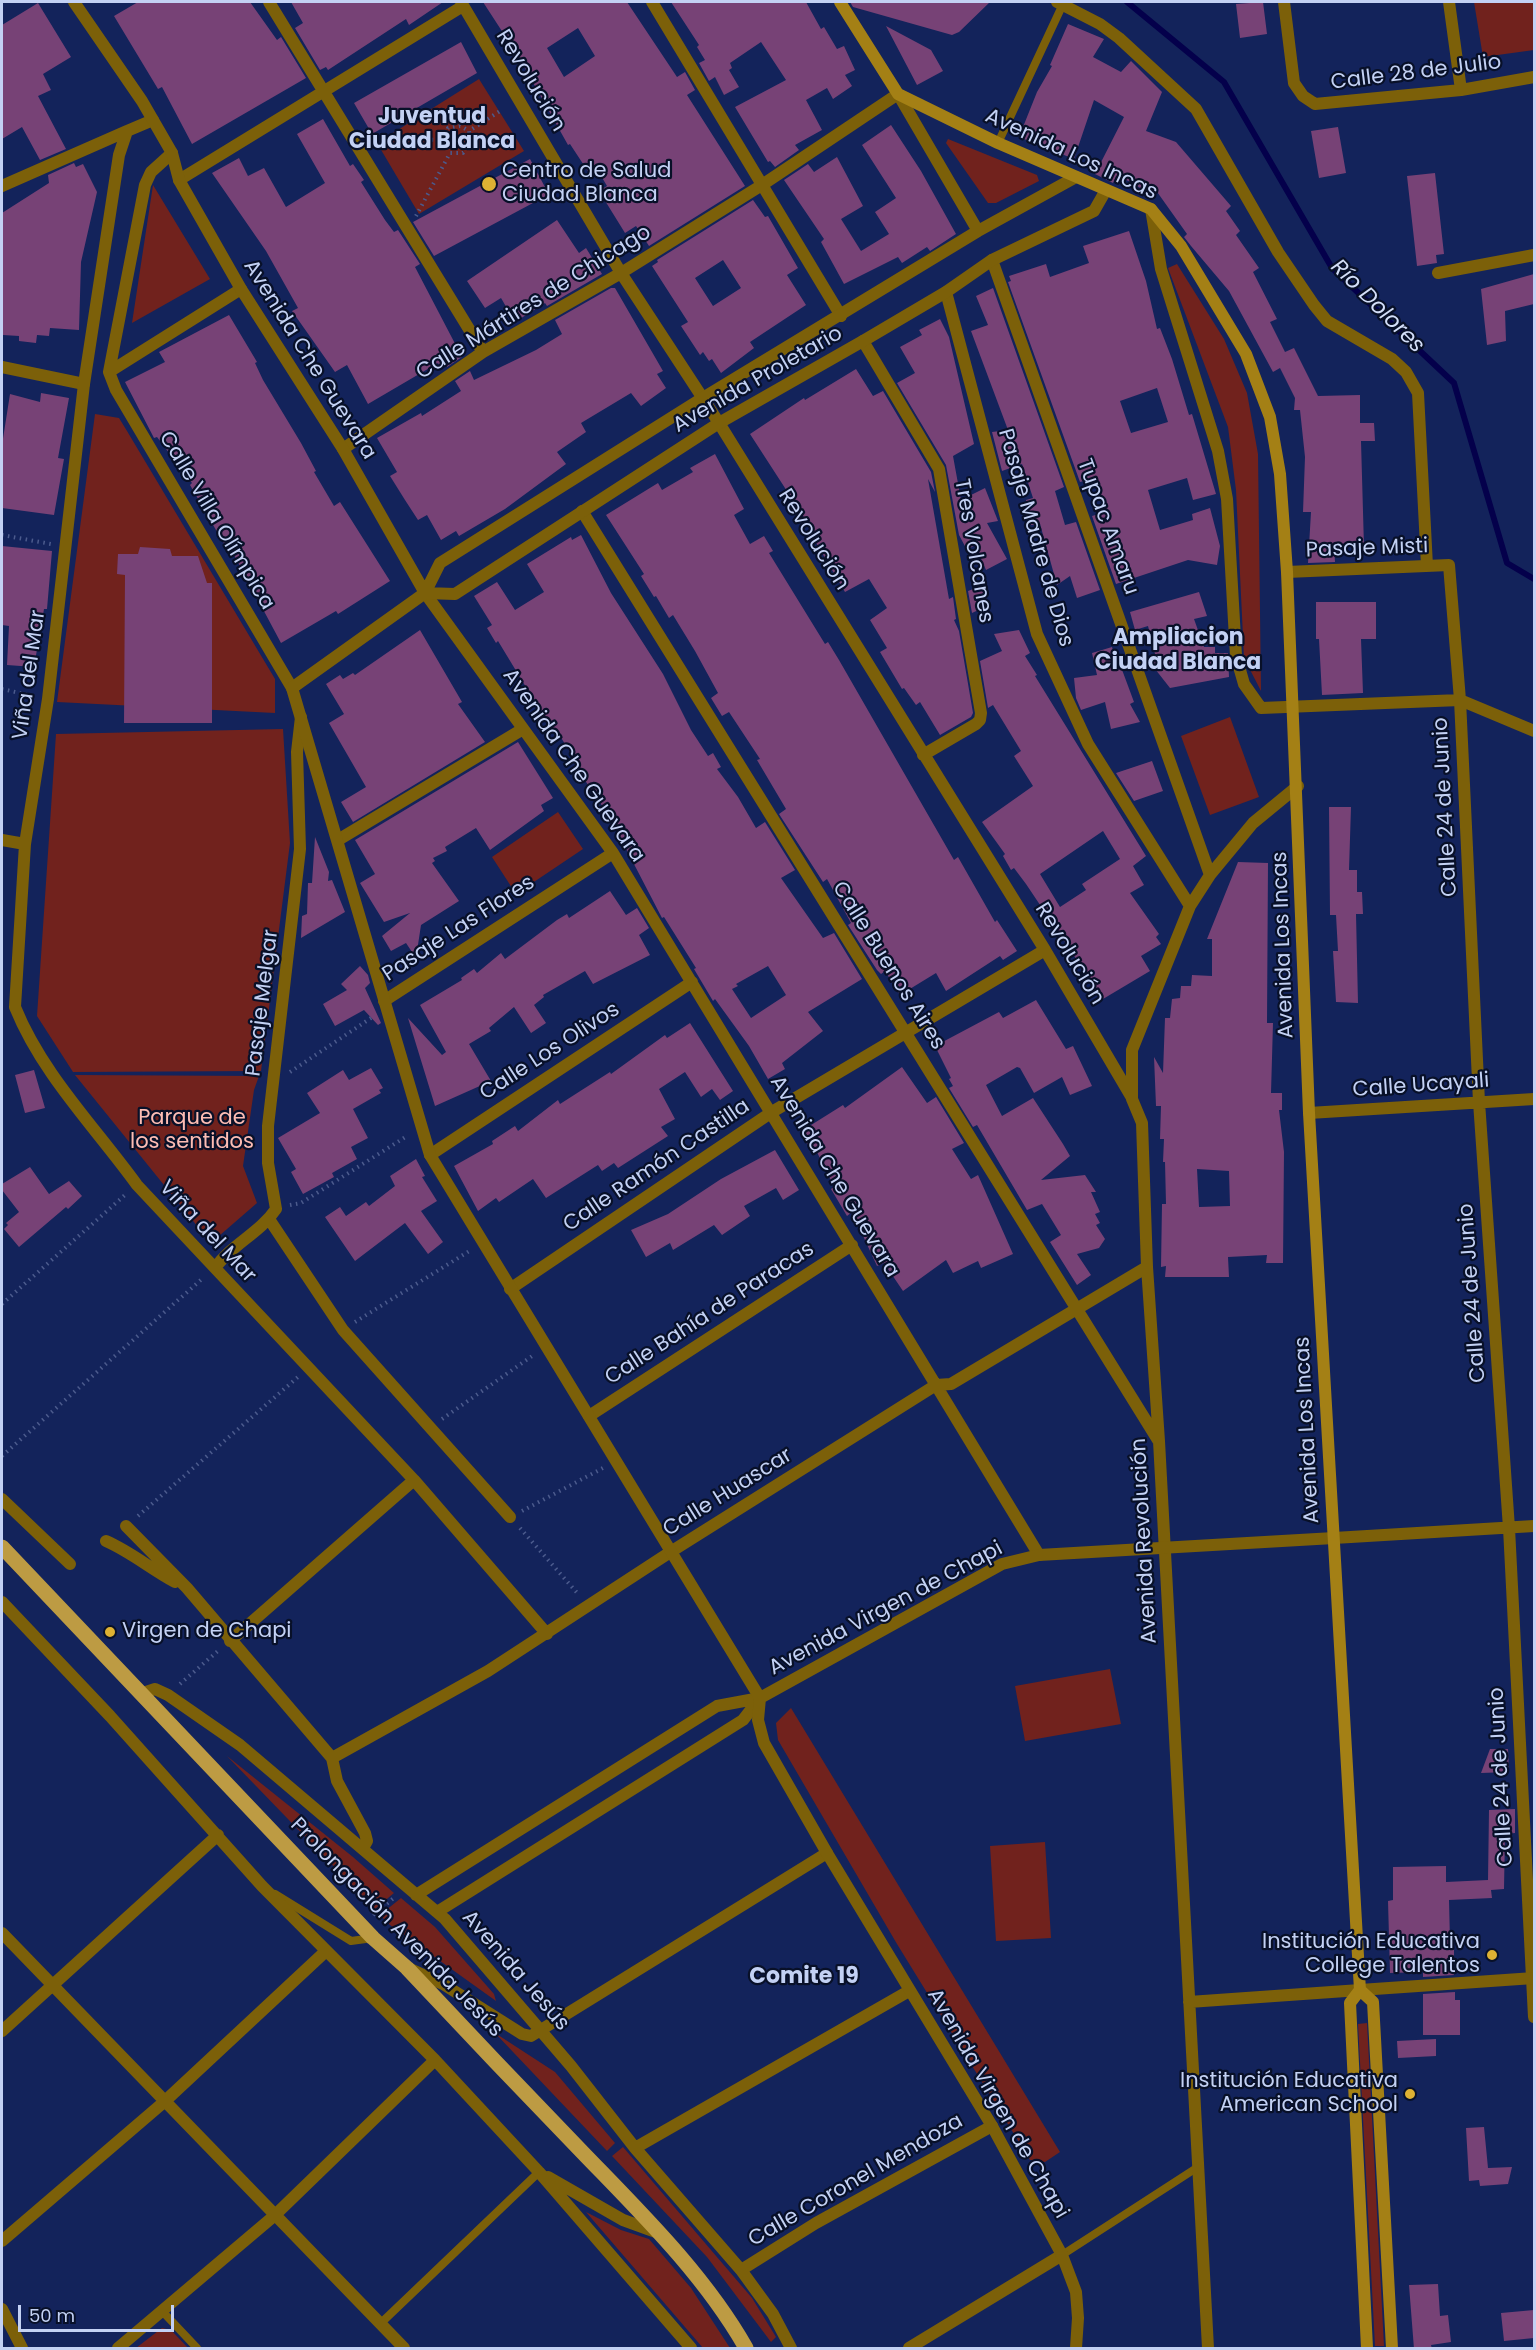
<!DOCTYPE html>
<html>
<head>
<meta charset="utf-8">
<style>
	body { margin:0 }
	#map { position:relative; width:1536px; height:2350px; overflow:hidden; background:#13235b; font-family:Poppins,sans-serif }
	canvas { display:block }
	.frame { position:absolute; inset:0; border:3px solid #c3d1f4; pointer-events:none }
	.scale { position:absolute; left:18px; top:2305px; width:156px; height:27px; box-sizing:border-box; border:3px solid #c3d1f4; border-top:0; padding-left:8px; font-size:18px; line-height:21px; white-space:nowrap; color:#c3d1f4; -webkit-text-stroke:4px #081028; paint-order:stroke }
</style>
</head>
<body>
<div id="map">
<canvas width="1536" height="2350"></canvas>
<div class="frame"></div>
<div class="scale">50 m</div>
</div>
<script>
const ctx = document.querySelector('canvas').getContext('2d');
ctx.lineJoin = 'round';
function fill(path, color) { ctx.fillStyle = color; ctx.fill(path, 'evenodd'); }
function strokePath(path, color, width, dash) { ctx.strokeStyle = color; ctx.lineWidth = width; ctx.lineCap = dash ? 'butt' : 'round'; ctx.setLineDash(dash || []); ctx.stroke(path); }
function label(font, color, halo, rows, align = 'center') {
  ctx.font = font + ' Poppins,sans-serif'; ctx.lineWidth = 4.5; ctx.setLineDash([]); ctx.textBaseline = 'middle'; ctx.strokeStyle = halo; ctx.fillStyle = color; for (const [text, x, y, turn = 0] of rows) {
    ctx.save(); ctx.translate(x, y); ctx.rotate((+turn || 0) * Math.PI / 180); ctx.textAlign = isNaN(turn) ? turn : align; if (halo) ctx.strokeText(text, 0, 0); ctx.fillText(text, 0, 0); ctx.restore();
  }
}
fill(new Path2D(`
	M1474,2H1534V50L1483,57Z
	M479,79L524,151L419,214L377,143Z
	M948,139L1037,175L1039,181L996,203H988L946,143Z
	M153,185L210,279L132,323Z
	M1177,264L1224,339L1247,393L1258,454L1261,691L1244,658L1236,490L1228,427L1168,268Z
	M95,414L119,418L127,431L275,679V713L57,702Z
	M1230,717L1259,797L1210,815L1181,736Z
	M283,729L290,843L261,1071L73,1072L37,1016L56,734Z
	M558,812L583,849L516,894L492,857Z
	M75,1075L259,1076L254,1090L243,1166L257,1203L219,1236L202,1232Z
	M1110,1669L1121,1724L1025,1741L1015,1686Z
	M791,1708L1060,2152L1045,2162L1030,2160L897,1944L778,1740L776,1723Z
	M227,1756L353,1857L394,1893L375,1909Z
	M1045,1842L1051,1938L996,1941L990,1846Z
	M401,1898L435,1927L494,1994L496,2001L390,1925L380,1915Z
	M1367,2023L1384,2346H1375L1358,2024Z
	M495,2033L555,2072L615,2143L607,2151Z
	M623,2147L752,2298L776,2337L771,2342L707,2257L612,2156Z
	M586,2212L621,2230L649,2239L691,2288L730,2348H703Z
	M162,2328L171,2330L188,2348H136Z`), '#71221d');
strokePath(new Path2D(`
	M1127,2L1224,82L1332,268L1454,383L1507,563L1534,579`), '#04004b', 6);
fill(new Path2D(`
	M138,2H250L277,40L281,37L306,78L192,144L162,87L158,89L114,16Z
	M291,2H443L409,25L406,19L328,70L326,67L320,70L295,28L303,23Z
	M483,2H627L677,77L685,72L695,90L687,95L745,186L649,246L636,226L625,233L599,191L607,186L597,169L589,173L570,144L568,145L522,63L519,65L506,44L509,42ZM578,28L595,56L564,77L547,48Z
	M671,2H806L821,29L824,27L837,49L844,46L855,70L845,75L852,86L833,99L827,88L806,100L822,130L795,145L799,150L775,167L770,161L768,162L735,107L786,80L761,42L730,63L732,68L729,70L739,87L724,95L715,77L709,81L699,63L705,60L697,47L699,45Z
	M850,2H990L959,32L952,35L853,7Z
	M1263,2L1267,34L1240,38L1236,4Z
	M38,3L71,57L43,74L51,90L38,96L66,149L40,160L22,127L2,139V25Z
	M1068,24L1104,39L1093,57L1121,72L1131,61L1162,92L1146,131L1176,142L1231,206L1226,211L1240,231L1236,235L1259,268L1253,272L1277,319L1270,322L1285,352L1294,348L1318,396L1360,395V423H1374L1375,441H1361L1364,547L1334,546L1335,562L1308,563L1311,512H1303L1305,457L1300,410H1294L1295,398L1280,368L1273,372L1229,291L1191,246L1184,237L1187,234L1155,189L1151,195L1131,182L1116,176L1113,183L1095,174L1124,117L1094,100L1074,159L1019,137L1037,92L1052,66L1050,65Z
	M886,26L931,50L943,71L917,85Z
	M461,42L477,73L372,134L354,103Z
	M323,119L350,166L353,164L364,180L361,182L385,220L394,232L398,230L420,264L415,267L462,357L447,367L446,364L440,367L438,363L368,404L347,365L335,372L292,311L298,308L266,251L212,173L239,158L248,176L264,168L286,207L325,183L297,134Z
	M891,125L921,171L956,234L930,251L927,247L902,263L898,257L844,284L821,242L824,239L784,180L808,164L814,172L837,157L863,206L841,219L861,251L889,234L875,212L896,198L862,145Z
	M1338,127L1346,173L1319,178L1311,131Z
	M530,159L546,189V196L434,256L413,222Z
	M74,163L76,167L83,164L97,192L81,262L79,330L50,328L49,336L37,335L36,343L19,341V336L3,335L2,213L49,183L48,175Z
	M1435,173L1444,254L1436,255L1437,263L1417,266L1407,176Z
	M753,200L765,217L768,216L798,268L787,275L806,305L750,342L754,348L721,373L712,359L709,361L703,352L700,355L681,326L688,322L652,266L658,262L657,260ZM723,260L741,288L713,306L695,278Z
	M557,220L579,253L586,248L602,274L547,306L545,303L515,322L501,298L485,308L467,281Z
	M1129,231L1146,281L1157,329L1160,328L1172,359L1189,415L1192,414L1216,494L1193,500L1187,478L1148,490L1160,530L1193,520L1192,514L1210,508L1220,546L1217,565L1188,560L1116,584L1092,516L1106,512L1095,478L1080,482L1008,282L1011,281L1009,276L1046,264L1050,277L1089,263L1083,246ZM1157,388L1168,422L1131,433L1120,401Z
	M1534,274V304L1505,311L1506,341L1487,345L1481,289Z
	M611,288H615L663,371L657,374L666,388L641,406L631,393L581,423L586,432L557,452L566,464L505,509L459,536L456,531L441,540L427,515L418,520L405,500L390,476L397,472L377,438L421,413L422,416L461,391L455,381L470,371L474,380L536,350L562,334L555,320Z
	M993,288L1064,487L1055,491L1065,525L1076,522L1100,590L1077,598L1070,576L1057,585L1040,524L1031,525L1026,500L1033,498L1022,464L1002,471L992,432L1008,430L971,331L988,325L976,296Z
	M229,315L257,362L255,363L263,380L301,443L316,471L314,472L334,506L340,502L390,581L338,614L336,611L281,643L234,555L231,556L190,485L192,483L157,437L154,438L125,382L165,362L159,352Z
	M940,319L949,337L974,444L953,456L961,500L985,488L998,521L987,523L1007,559L986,570L975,545L967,550L959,535L946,465L897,383L915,373L900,347L922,335L919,330Z
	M856,369L873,396L883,391L931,472L935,492L928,479L949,599L953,597L956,619L954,620L959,631L973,713L971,717L940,735L920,702L916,705L904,688L902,689L880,652L887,648L870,620L887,608L869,579L845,592L815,541L818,539L750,434L804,398L805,400Z
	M41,393L69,398L58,458L64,459L54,515L2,508V445L10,394L40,402Z
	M715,454L744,509L734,515L750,544L764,536L773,551L769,553L825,644L828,642L839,660L954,860L958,857L995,922L997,920L1017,951L1003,960L1000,956L946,991L936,973L900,995L885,971L881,974L877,970L848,925L851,923L827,879L823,882L779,814L786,809L757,760L760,759L729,712L722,716L711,698L718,693L695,651L673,615L669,618L656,596L654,597L641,576L644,574L606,515L658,483L662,490L693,472L690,468Z
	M581,535L611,593L663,674L691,730L708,756L713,753L721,767L717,769L738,797L756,828L765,822L795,870L781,878L823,938L834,933L862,979L808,1012L823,1031L782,1063L785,1069L768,1079L749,1046L715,999L713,1001L694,969L696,968L664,917L662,918L609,816L576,767L578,765L555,728L552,730L498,641L496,643L487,628L492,625L474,596L497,582L515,610L544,592L527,564L571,537L572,540ZM768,966L786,995L751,1018L732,989L738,986L736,984Z
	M2,546L52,551L47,609H44L34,667L7,665L9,626L2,625Z
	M140,547L170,549L172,556H198L207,583H212V723H124L125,575L117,574L118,554H138Z
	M981,586L989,605L972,613L968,591Z
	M1199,592L1207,616L1194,619L1204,647H1215V653H1228L1229,677L1170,688L1148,660L1156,658L1148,626L1135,630L1130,612Z
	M1316,602H1376V639H1361L1363,693L1322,695L1319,639H1316Z
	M420,630L462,702L458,704L485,742L353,822L341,802L366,787L329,723L344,714L326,684L340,675L343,679L353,673L355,675Z
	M1019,630L1030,653L1025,656L1037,675L1035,676L1146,856L1133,866L1144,885L1130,893L1159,934L1156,937L1161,944L1141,956L1150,971L1103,999L1026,884L1014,868L1011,870L1003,856L1005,854L982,822L1033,786L1014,756L1021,751L993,705L988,708L980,661L1002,651L994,634ZM1103,831L1120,859L1082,884L1086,890L1060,907L1040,874Z
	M1112,647L1118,668L1121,667L1134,702L1130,704L1140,722L1111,729L1105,702L1081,710L1076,698L1074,678L1097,675L1092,653Z
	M518,742L553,798L541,805L544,811L490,850L476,828L445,847L447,851L433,858L435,861L432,863L459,901L421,925L416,958L406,943L391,951L382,936L410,913L384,922L360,883L375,874L355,840Z
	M1152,761L1163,791L1134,801L1116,773Z
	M1329,807H1351L1349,870H1357V892H1362L1363,914H1356L1358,1003L1336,1002L1333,951H1338L1336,915H1330Z
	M315,837L329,872L328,881L332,880L345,912L301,938L302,916L307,914L308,883H312Z
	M1238,862L1268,863L1267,1023H1273L1271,1093H1282V1110H1279L1284,1152L1283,1263H1266L1267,1255L1228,1257L1229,1277H1165L1166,1266L1161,1267L1162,1204H1166L1165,1162H1163L1164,1139H1160L1161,1106H1156L1154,1057L1163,1073L1165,1018H1170L1172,999L1180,998L1181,986H1191L1192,975L1212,976V939H1207ZM1197,1169L1229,1171L1230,1206L1199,1207Z
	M610,891L626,915L637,908L649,928L639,935L650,955L593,984L585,971L543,995L544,997L534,1005L546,1023L531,1033L514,1007L489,1028L491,1031L469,1044L491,1081L435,1106L408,1018L442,1055L446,1052L420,1005L462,980L461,978L474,969L477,973L501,953L505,959L557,920L567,914L569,918Z
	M360,966L368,975L370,983L365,988L381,1023L378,1025L364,1010L335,1026L323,1004L347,990L341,984Z
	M1036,1000L1066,1049L1073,1046L1092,1086L1070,1095L1062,1077L1034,1093L1020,1068L1017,1067L986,1085L1002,1116L1033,1098L1063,1144L1070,1156L1041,1180L1085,1175L1096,1192H1091L1100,1212L1095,1214L1100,1223L1096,1225L1105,1239L1099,1248L1077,1254L1091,1275L1077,1285L1050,1242L1061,1235L1042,1204L1027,1210L977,1125L973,1127L949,1088L953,1086L949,1079L951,1078L935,1046L999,1012L1003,1018Z
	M690,1023L733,1091L720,1100L712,1089L701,1097L685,1072L659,1089L675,1119L661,1127L668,1136L618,1168L614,1163L602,1171L598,1165L546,1198L533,1179L499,1202L496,1198L478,1211L454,1166L493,1144L492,1141L515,1126L518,1131L558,1100L560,1104L610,1072L611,1074L665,1035L667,1038Z
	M902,1067L927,1103L936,1097L964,1143L952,1149L971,1179L978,1175L1013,1254L981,1268L978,1261L953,1273L946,1260L903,1291L884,1263L877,1266L852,1212L847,1216L831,1189L834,1187L814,1146L810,1149L800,1132L843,1105L845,1108Z
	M371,1068L383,1088L379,1090L381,1093L353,1109L368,1138L351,1147L357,1159L332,1173L334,1177L303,1194L291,1172L296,1169L278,1138L320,1113L307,1093L343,1070L349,1080Z
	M34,1070L45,1108L25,1113L15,1075Z
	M775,1150L799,1190L783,1200L776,1188L744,1206L750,1216L722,1235L714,1225L673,1250L670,1243L646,1257L631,1230L668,1214L721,1179Z
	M416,1159L425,1176L422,1177L437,1201L421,1211L443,1242L428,1254L405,1223L355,1261L325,1217L340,1207L346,1216L366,1202L369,1206L395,1186L390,1176Z
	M30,1167L49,1194L69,1181L82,1196L68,1209L66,1207L19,1247L4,1229L8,1225L6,1223L19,1212L2,1190V1184Z
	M1490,1749H1508L1509,1772L1481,1773Z
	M1515,1809V1833L1505,1834L1504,1889L1491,1890L1492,1898L1449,1900L1450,1941H1454V1975L1423,1977V1972L1390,1973L1388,1901L1393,1900V1867L1446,1866V1882L1488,1880L1489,1810Z
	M1455,1992V2000H1460V2035H1423V1994Z
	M1436,2039V2056L1398,2058L1397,2041Z
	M1484,2127L1488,2168L1512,2167L1508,2184L1480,2186L1479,2180L1469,2181L1466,2128Z
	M1438,2284L1440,2316L1448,2315L1451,2342L1431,2345L1432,2349H1414L1409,2285Z
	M1534,2310V2338L1504,2341L1501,2313Z`), '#774276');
strokePath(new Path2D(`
	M373,145L386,139L444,140L448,128L460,126L469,131
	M416,216L450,153H463L471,144L469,131L500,111
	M2,535L51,544
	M2,689L33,696
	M290,1072L374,1016
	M290,1205L301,1203L407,1136
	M2,1304L125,1195
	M355,1322L471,1250
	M442,1419L535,1354
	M2,1456L203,1278
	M522,1511L603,1468
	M138,1516L298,1377
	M520,1528L579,1595
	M180,1684L219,1650
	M373,1915L395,1897`), '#4c5b8d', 4, [1.5, 4.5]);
strokePath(new Path2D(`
	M998,143L1063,4
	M275,1894L351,1941L373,1938
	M1062,2255L1198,2167
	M162,2311L197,2348
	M381,2323L539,2172`), '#7c6009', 8);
strokePath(new Path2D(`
	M2,367L84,384`), '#7c6009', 12);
strokePath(new Path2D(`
	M269,2L483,352
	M461,2L621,273L719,423L1045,950L1132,1098
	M652,2L841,316
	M1057,2L1100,24L1119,38L1196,109L1278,252L1314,305L1327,321L1392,359L1406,372L1418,393L1427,566
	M1284,2L1294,83L1303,96L1315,104L1461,90L1534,77
	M1449,2L1461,90
	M153,120L127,131L119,155L84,384L48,699L25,844L15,1007C42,1074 95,1127 137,1185L414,1480L547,1634
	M179,180L463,6
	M2,186L127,131
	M1151,209L1161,269L1218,451L1227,499L1236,656L1244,684L1261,708L1460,700L1534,731
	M992,260L1210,875
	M1438,273L1534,255
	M946,292L1037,634L1088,744L1190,906
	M863,341L939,469L981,713L980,720L976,724L923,755
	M109,372L116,390L292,688
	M109,372L145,185L151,172L172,153
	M109,372L241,289
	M343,449L483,352L621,273L762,185L898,94
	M582,511L1158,1440
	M1287,572L1449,565L1460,700L1479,1102L1509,1528L1534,2017
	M425,593L613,853L1039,1555
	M2,840L25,844
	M338,840L523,729
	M384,1001L613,853
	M1309,1113L1534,1099
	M430,1155L692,982
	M269,1219L343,1330L510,1517
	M215,1268C232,1244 260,1233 276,1209L268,1163V1126L300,849L297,752L301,717
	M510,1289L772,1112L1045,950
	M589,1416L852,1245
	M2,1499L70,1564
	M126,1526L187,1588L332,1758L337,1781L365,1833L367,1841L363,1848
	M1334,1538L1534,1526
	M106,1541C131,1552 151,1569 175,1582
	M2,1602L110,1716L262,1886L435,2060L539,2172L691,2348
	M230,1641L414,1480
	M143,1693L155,1689L168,1695L240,1745L445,1919L571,2066L635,2148L741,2270L773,2314L791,2348
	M332,1758L488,1671L672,1551L936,1385L951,1384L1147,1267
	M416,1895L717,1706L760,1698
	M437,1912L743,1720L760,1698
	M2,1933L404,2348
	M410,1969L443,1984L522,2034L531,2036L827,1853
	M1189,2002L1360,1990
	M2,2031L218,1835
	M635,2148L909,1991
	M548,2177L623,2220L656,2232
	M2,2241L164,2102L326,1951
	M741,2270L816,2223L992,2126
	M118,2348L274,2216L435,2060
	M909,2348L1062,2255
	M1208,2348L1159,1441L1147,1267L1142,1123L1132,1099V1050L1190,906L1210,875L1253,823L1298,786`), '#7c6009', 12);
strokePath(new Path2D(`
	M74,2L142,101L172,153L179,180L241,289L343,449L425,593
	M898,94L978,231
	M425,593L455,594L719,423L863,341L946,292L992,260L1094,211L1106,190
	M760,1698L430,1155L292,688L425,593L440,563L701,399L978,231L1076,177
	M760,1698L758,1720L764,1743L827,1853L992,2126L1062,2255L1076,2292L1078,2318L1076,2348
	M760,1698L1002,1564L1039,1555L1334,1538
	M1360,1990L1534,1978
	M2,2309L22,2348`), '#7c6009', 12);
strokePath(new Path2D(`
	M840,2L898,94L998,143L1151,209L1181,246L1246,354L1270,417L1280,474L1287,572L1309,1113L1360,1990L1350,2003L1367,2348
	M1360,1990L1373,2002L1392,2348`), '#a48015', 12);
strokePath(new Path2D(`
	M2,1547L373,1938L407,1968C466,2031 526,2094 586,2156C644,2216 705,2276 746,2348`), '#bd9b43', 15);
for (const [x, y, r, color] of [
	[489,184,8,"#deb133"],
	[110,1632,6,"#deb133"],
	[1492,1955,6,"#deb133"],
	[1410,2094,6,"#deb133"]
]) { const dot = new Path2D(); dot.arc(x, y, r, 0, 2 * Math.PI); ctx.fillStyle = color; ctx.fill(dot); strokePath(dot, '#081028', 2); }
label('21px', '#c3d1f4', '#081028', [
	["Calle 28 de Julio",1416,73,-7],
	["Revolución",530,81,59],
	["Avenida Los Incas",1071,155,25],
	["Calle Mártires de Chicago",534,303,-32],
	["Avenida Che Guevara",309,360,58],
	["Avenida Proletario",758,380,-30],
	["Calle Villa Olímpica",216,521,59],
	["Tupac Amaru",1107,527,70],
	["Pasaje Madre de Dios",1035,538,74],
	["Revolución",813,540,58],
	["Pasaje Misti",1367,549,-2],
	["Tres Volcanes",973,551,80],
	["Viña del Mar",30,675,-82],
	["Avenida Che Guevara",573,766,55],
	["Calle 24 de Junio",1446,807,-93],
	["Pasaje Las Flores",459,929,-33],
	["Avenida Los Incas",1284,945,-92],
	["Revolución",1069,954,59],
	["Calle Buenos Aires",888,966,58],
	["Pasaje Melgar",263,1003,-83],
	["Calle Los Olivos",550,1052,-33],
	["Calle Ucayali",1421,1086,-4],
	["Calle Ramón Castilla",657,1166,-34],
	["Avenida Che Guevara",834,1177,59],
	["Viña del Mar",207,1232,47],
	["Calle 24 de Junio",1473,1293,-94],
	["Calle Bahía de Paracas",710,1314,-33],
	["Avenida Los Incas",1308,1430,-93],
	["Calle Huascar",728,1493,-32],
	["Avenida Revolución",1145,1541,-93],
	["Avenida Virgen de Chapi",886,1609,-28],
	["Calle 24 de Junio",1502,1777,-93],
	["Prolongación Avenida Jesús",396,1928,46],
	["Avenida Jesús",515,1971,49],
	["Avenida Virgen de Chapi",997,2104,60],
	["Calle Coronel Mendoza",856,2181,-30]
]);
label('21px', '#c3d1f4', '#081028', [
	["Centro de Salud",502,172],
	["Ciudad Blanca",502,196],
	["Virgen de Chapi",122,1632],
	["Institución Educativa",1480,1943,"right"],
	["College Talentos",1480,1967,"right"],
	["Institución Educativa",1398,2082,"right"],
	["American School",1398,2106,"right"]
], 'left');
label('21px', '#fdbcb3', '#081028', [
	["Parque de",192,1119],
	["los sentidos",192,1143]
]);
label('bold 22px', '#c3d1f4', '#081028', [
	["Juventud",432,117],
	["Ciudad Blanca",432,142],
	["Ampliacion",1178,638],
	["Ciudad Blanca",1178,663],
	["Comite 19",804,1977]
]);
label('italic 22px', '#d3def8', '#081028', [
	["Río Dolores",1377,307,45]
]);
</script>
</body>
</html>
